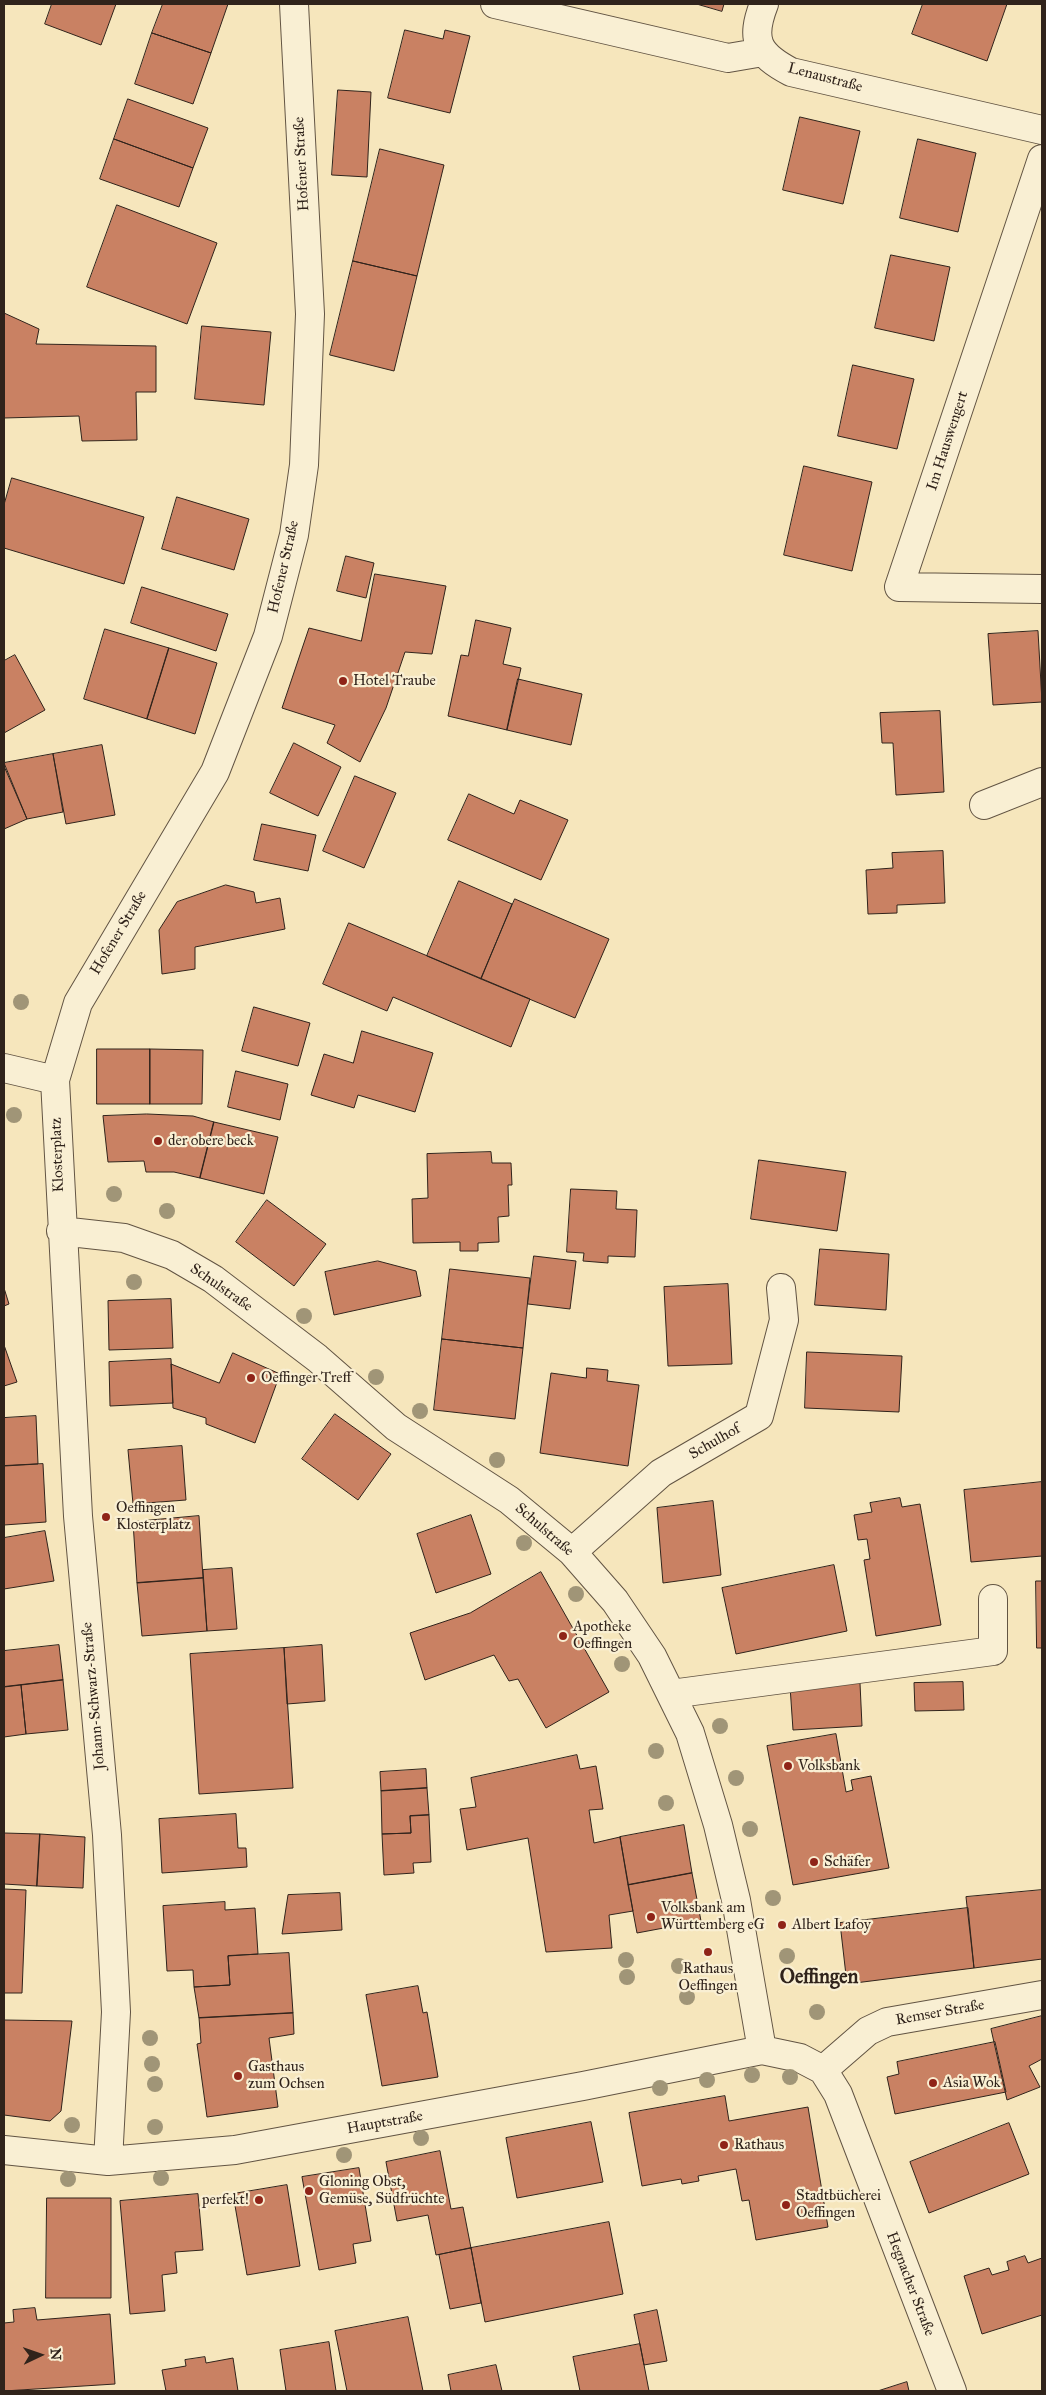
<!DOCTYPE html>
<html>
<head>
<meta charset="utf-8">
<style>
	body { margin:0 }
	#map { position:relative; width:1046px; height:2395px; overflow:hidden; background:#f6e6bc; font-family:"IM FELL Great Primer",serif }
	canvas { display:block }
	.frame { position:absolute; inset:0; border:5px solid #30231b; pointer-events:none }
	.north { position:absolute; left:15px; top:2330px; width:50px; height:50px; -webkit-text-stroke:4px #f9efd3; paint-order:stroke; rotate:87deg; font-size:14px; font-weight:700; line-height:20px; text-align:center; color:#30231b }
	.north::after { content:''; display:block; margin:auto; width:18px; height:22px; background:#30231b; clip-path:polygon(50% 0,100% 100%,50% 72%,0 100%) }
</style>
</head>
<body>
<div id="map">
<canvas width="1046" height="2395"></canvas>
<div class="frame"></div>
<div class="north">N</div>
</div>
<script>
const ctx = document.querySelector('canvas').getContext('2d');
ctx.lineJoin = 'round';
function fill(path, color) { ctx.fillStyle = color; ctx.fill(path, 'evenodd'); }
function strokePath(path, color, width, dash) { ctx.strokeStyle = color; ctx.lineWidth = width; ctx.lineCap = dash ? 'butt' : 'round'; ctx.setLineDash(dash || []); ctx.stroke(path); }
function label(font, color, halo, rows, align = 'center') {
  ctx.font = font + ' "IM FELL Great Primer",serif'; ctx.lineWidth = 4.5; ctx.setLineDash([]); ctx.textBaseline = 'middle'; ctx.strokeStyle = halo; ctx.fillStyle = color; for (const [text, x, y, turn = 0] of rows) {
    ctx.save(); ctx.translate(x, y); ctx.rotate((+turn || 0) * Math.PI / 180); ctx.textAlign = isNaN(turn) ? turn : align; if (halo) ctx.strokeText(text, 0, 0); ctx.fillText(text, 0, 0); ctx.restore();
  }
}
const building = new Path2D(`
	M52,4H116L101,45L45,24Z
	M163,4H228L211,53L152,33Z
	M697,4H724L722,11Z
	M923,4H1007L987,61L912,34Z
	M405,30L443,39L445,30L470,36L450,113L388,98Z
	M152,33L211,53L193,104L135,84Z
	M338,90L371,92L367,177L332,175Z
	M128,99L208,128L193,168L114,139Z
	M800,117L860,131L843,204L783,190Z
	M114,139L193,168L179,207L100,179Z
	M918,139L976,153L958,232L900,218Z
	M380,149L444,165L417,276L353,261Z
	M117,205L217,243L187,324L87,287Z
	M891,255L950,267L934,341L875,328Z
	M353,261L417,276L394,371L330,355Z
	M4,313L39,329L36,344L156,346V392H136L137,440L82,441L79,416L4,418Z
	M202,326L271,332L264,405L195,399Z
	M853,365L914,379L897,449L838,436Z
	M804,466L872,482L852,571L784,555Z
	M12,478L144,517L124,584L4,548V505Z
	M177,497L249,519L234,570L162,549Z
	M346,556L374,563L366,598L337,591Z
	M375,574L446,586L432,654L405,652L386,708L360,762L327,743L335,725L282,708L309,628L361,641Z
	M142,587L228,614L216,651L131,623Z
	M476,620L511,628L503,664L521,668L507,730L448,716L461,655L468,656Z
	M105,629L169,648L147,719L84,699Z
	M1038,631L1042,702L993,705L988,634Z
	M169,648L217,663L195,734L147,719Z
	M15,655L45,710L4,733V661Z
	M518,679L582,694L571,745L507,730Z
	M940,711L944,792L896,795L893,743H882L880,713Z
	M294,743L341,767L318,816L270,793Z
	M102,745L115,815L66,824L53,754Z
	M53,754L63,812L27,819L4,763Z
	M4,766L27,819L4,829Z
	M355,776L396,793L364,868L323,851Z
	M469,794L514,814L520,800L568,820L541,880L448,840Z
	M262,824L316,835L308,871L254,860Z
	M943,851L945,903L897,905V913L868,914L866,870L893,868L892,853Z
	M459,881L512,904L481,979L427,956Z
	M226,885L254,892L256,903L280,898L285,929L195,947V969L162,974L159,930L177,902Z
	M515,899L609,939L575,1018L481,979Z
	M349,923L530,999L511,1047L393,997L387,1011L323,984Z
	M254,1007L310,1023L298,1066L242,1051Z
	M362,1031L433,1053L415,1112L358,1095L354,1108L311,1095L324,1054L353,1063Z
	M97,1049H150V1104H97Z
	M150,1049L203,1050L202,1104H150Z
	M236,1071L288,1084L280,1120L228,1107Z
	M147,1114L193,1116L214,1122L200,1178L174,1172H146L144,1161L108,1162L103,1116Z
	M214,1122L278,1137L264,1194L200,1178Z
	M491,1152L492,1163H511L512,1185H508L509,1216L498,1217L499,1242L478,1243V1251H460V1242L413,1243L412,1199L428,1198L427,1154Z
	M759,1160L846,1172L837,1231L751,1219Z
	M571,1189L617,1191L616,1209L637,1210L635,1257L608,1256V1263L583,1261L584,1253L567,1252Z
	M267,1200L326,1244L294,1286L236,1242Z
	M820,1249L889,1254L886,1310L815,1305Z
	M534,1256L576,1261L570,1309L528,1304Z
	M378,1261L416,1271L421,1296L334,1315L325,1272Z
	M450,1269L530,1278L523,1348L442,1339Z
	M728,1284L732,1364L668,1366L664,1287Z
	M4,1288L9,1304L4,1306Z
	M171,1299L173,1348L109,1350L108,1301Z
	M442,1339L523,1348L515,1419L434,1410Z
	M4,1345L17,1382L4,1386Z
	M807,1352L902,1356L899,1412L805,1408Z
	M233,1353L280,1374L255,1443L206,1424V1418L173,1408L171,1364L219,1383Z
	M171,1359L173,1403L110,1406L109,1362Z
	M587,1368L608,1370L607,1381L639,1385L628,1466L540,1453L551,1373L586,1378Z
	M335,1414L391,1454L358,1500L302,1459Z
	M36,1416L38,1464L4,1466V1418Z
	M182,1446L186,1500L133,1504L128,1450Z
	M43,1464L46,1522L4,1525V1466Z
	M1042,1482V1556L971,1562L964,1490Z
	M900,1498L902,1507L920,1504L941,1625L876,1636L864,1560L870,1559L867,1539L858,1540L854,1515L872,1512L870,1503Z
	M713,1501L721,1575L663,1583L657,1508Z
	M471,1515L491,1574L436,1593L417,1534Z
	M199,1516L203,1578L137,1583L133,1522Z
	M45,1531L54,1581L4,1589V1538Z
	M834,1565L847,1631L736,1654L722,1588Z
	M232,1568L237,1629L207,1631L203,1570Z
	M541,1572L609,1692L546,1728L518,1679L509,1681L494,1655L425,1680L410,1633L470,1613Z
	M203,1578L207,1631L142,1636L137,1583Z
	M1036,1581H1042V1648H1037Z
	M59,1645L63,1680L4,1687V1651Z
	M322,1645L325,1701L287,1704L284,1648Z
	M284,1648L293,1788L199,1794L190,1654Z
	M63,1680L68,1730L26,1734L21,1685Z
	M963,1682L964,1710L915,1711L914,1683Z
	M860,1683L862,1726L793,1730L790,1686Z
	M21,1685L26,1734L4,1737V1687Z
	M836,1734L846,1792L853,1790L851,1780L871,1776L889,1868L793,1885L767,1746Z
	M577,1755L580,1769L596,1766L603,1809L589,1810L594,1843L620,1837L633,1911L609,1915L612,1948L546,1952L528,1838L467,1850L460,1809L476,1807L471,1778Z
	M426,1769L427,1788L381,1791L380,1772Z
	M427,1788L429,1815L410,1816L411,1833L382,1834L381,1791Z
	M236,1814L238,1848H246L247,1867L162,1873L159,1819Z
	M429,1815L431,1862L413,1863L414,1873L384,1875L382,1834L411,1833L410,1816Z
	M684,1825L692,1873L628,1885L620,1837Z
	M4,1833L40,1834L37,1886L4,1884Z
	M40,1834L85,1837L83,1888L37,1886Z
	M692,1873L701,1921L637,1933L628,1885Z
	M4,1889L26,1890L22,1993H4Z
	M1042,1890V1959L974,1968L966,1897Z
	M340,1893L342,1930L282,1934L288,1895Z
	M225,1902V1910L255,1908L258,1954L228,1956L230,1985L194,1987L193,1970L167,1971L163,1906Z
	M968,1908L974,1968L847,1984L840,1923Z
	M289,1953L293,2013L199,2018L194,1987L230,1985L228,1956Z
	M418,1986L423,2013L427,2012L438,2077L382,2086L366,1995Z
	M293,2013L294,2034L269,2038L278,2107L207,2117L197,2044L201,2043L199,2018Z
	M1042,2016V2059L1029,2066L1040,2087L1007,2100L991,2029Z
	M4,2020L72,2021L61,2111L50,2121L4,2115Z
	M995,2042L1006,2092L895,2114L887,2077L899,2074L897,2062Z
	M725,2096L729,2121L808,2107L828,2227L756,2240L749,2200L742,2201L736,2169L698,2176L699,2181L682,2184L681,2179L642,2186L629,2113Z
	M591,2122L603,2182L517,2198L506,2138Z
	M1009,2123L1029,2174L929,2213L910,2162Z
	M440,2151L451,2209L463,2207L471,2248L436,2255L428,2215L397,2221L386,2162Z
	M359,2168L371,2241L353,2244L356,2263L319,2270L302,2177Z
	M287,2185L300,2266L247,2275L233,2194Z
	M198,2194L203,2250L175,2252L177,2273L162,2275L165,2311L130,2314L120,2201Z
	M47,2198H111V2298H46Z
	M609,2222L623,2294L485,2322L471,2248Z
	M471,2248L481,2303L450,2309L439,2255Z
	M1025,2256L1028,2263L1042,2258V2315L982,2334L964,2276L989,2268L992,2275L1009,2270L1007,2262Z
	M35,2308L37,2320L110,2314L115,2384L4,2391V2323L14,2322L13,2310Z
	M657,2310L667,2361L644,2365L634,2315Z
	M408,2317L423,2391H347L335,2331Z
	M329,2342L336,2391H286L280,2350Z
	M640,2344L649,2391H580L573,2357Z
	M205,2357L206,2363L233,2358L238,2391H166L162,2370L186,2366L185,2360Z
	M496,2365L502,2391H451L448,2375Z
	M907,2382L909,2391H878Z`);
fill(building, '#c98163');
strokePath(building, '#30231b', 1);
const minor = new Path2D(`
	M495,4L728,58L763,52
	M764,4C750,40 757,54 791,72L1042,130
	M1042,159L899,587L1042,589
	M984,805L1042,782
	M4,1068L55,1080
	M61,1231L124,1238L172,1255L213,1279L317,1358L396,1427L509,1500L572,1552L615,1601L652,1656L690,1733L718,1825L736,1900L762,2050
	M572,1552L661,1473L759,1416L784,1320L781,1288
	M671,1694L993,1651V1599
	M823,2070L868,2031L887,2022L1042,1995
	M4,2150L108,2161L235,2150L583,2086L762,2050L800,2058L823,2070L838,2094L952,2391
	M108,2161L116,2012L107,1835L78,1516L55,1080L78,1003L215,772L268,636L294,535L304,465L310,314L294,4`);
strokePath(minor, '#625443', 30);
strokePath(minor, '#f9efd3', 28);
ctx.fillStyle = '#a09577';
for (const [x, y] of [
	[21,1002],
	[14,1115],
	[114,1194],
	[167,1211],
	[134,1282],
	[304,1316],
	[376,1377],
	[420,1411],
	[497,1460],
	[524,1543],
	[576,1594],
	[622,1664],
	[720,1726],
	[656,1751],
	[736,1778],
	[666,1803],
	[750,1829],
	[773,1898],
	[787,1956],
	[626,1960],
	[679,1966],
	[627,1977],
	[687,1997],
	[817,2012],
	[150,2038],
	[152,2064],
	[752,2075],
	[790,2077],
	[707,2080],
	[155,2084],
	[660,2088],
	[72,2125],
	[155,2127],
	[421,2138],
	[344,2155],
	[161,2178],
	[68,2179]
]) { ctx.beginPath(); ctx.arc(x, y, 8, 0, 2 * Math.PI); ctx.fill(); }
for (const [x, y, r, color] of [
	[343,681,5,"#8f2418"],
	[158,1141,5,"#8f2418"],
	[251,1378,5,"#8f2418"],
	[106,1517,5,"#8f2418"],
	[563,1636,5,"#8f2418"],
	[788,1766,5,"#8f2418"],
	[814,1862,5,"#8f2418"],
	[651,1917,5,"#8f2418"],
	[782,1925,5,"#8f2418"],
	[708,1952,5,"#8f2418"],
	[238,2076,5,"#8f2418"],
	[933,2083,5,"#8f2418"],
	[724,2145,5,"#8f2418"],
	[309,2191,5,"#8f2418"],
	[259,2200,5,"#8f2418"],
	[786,2205,5,"#8f2418"]
]) { const dot = new Path2D(); dot.arc(x, y, r, 0, 2 * Math.PI); ctx.fillStyle = color; ctx.fill(dot); strokePath(dot, '#f9efd3', 2); }
label('15px', '#30231b', '#f9efd3', [
	["Lenaustraße",825,78,15],
	["Hofener Straße",302,164,-93],
	["Im Hauswengert",948,441,-72],
	["Hofener Straße",284,567,-77],
	["Hofener Straße",119,933,-59],
	["Klosterplatz",58,1155,-92],
	["Schulstraße",221,1288,35],
	["Schulhof",715,1442,-30],
	["Schulstraße",544,1530,41],
	["Johann-Schwarz-Straße",94,1696,-95],
	["Remser Straße",940,2013,-10],
	["Hauptstraße",385,2123,-10],
	["Hegnacher Straße",910,2284,69]
]);
label('15px', '#30231b', '#f9efd3', [
	["Hotel Traube",353,681],
	["der obere beck",168,1141],
	["Oeffinger Treff",261,1378],
	["Oeffingen",116,1508],
	["Klosterplatz",116,1525],
	["Apotheke",573,1627],
	["Oeffingen",573,1644],
	["Volksbank",798,1766],
	["Schäfer",824,1862],
	["Volksbank am",661,1908],
	["Württemberg eG",661,1925],
	["Albert Lafoy",792,1925],
	["Rathaus",708,1969,"center"],
	["Oeffingen",708,1986,"center"],
	["Gasthaus",248,2067],
	["zum Ochsen",248,2084],
	["Asia Wok",943,2083],
	["Rathaus",734,2145],
	["Gloning Obst,",319,2182],
	["Gemüse, Südfrüchte",319,2199],
	["Stadtbücherei",796,2196],
	["Oeffingen",796,2213],
	["perfekt!",249,2200,"right"]
], 'left');
label('bold 20px', '#30231b', '#f9efd3', [
	["Oeffingen",819,1978]
]);
</script>
</body>
</html>
